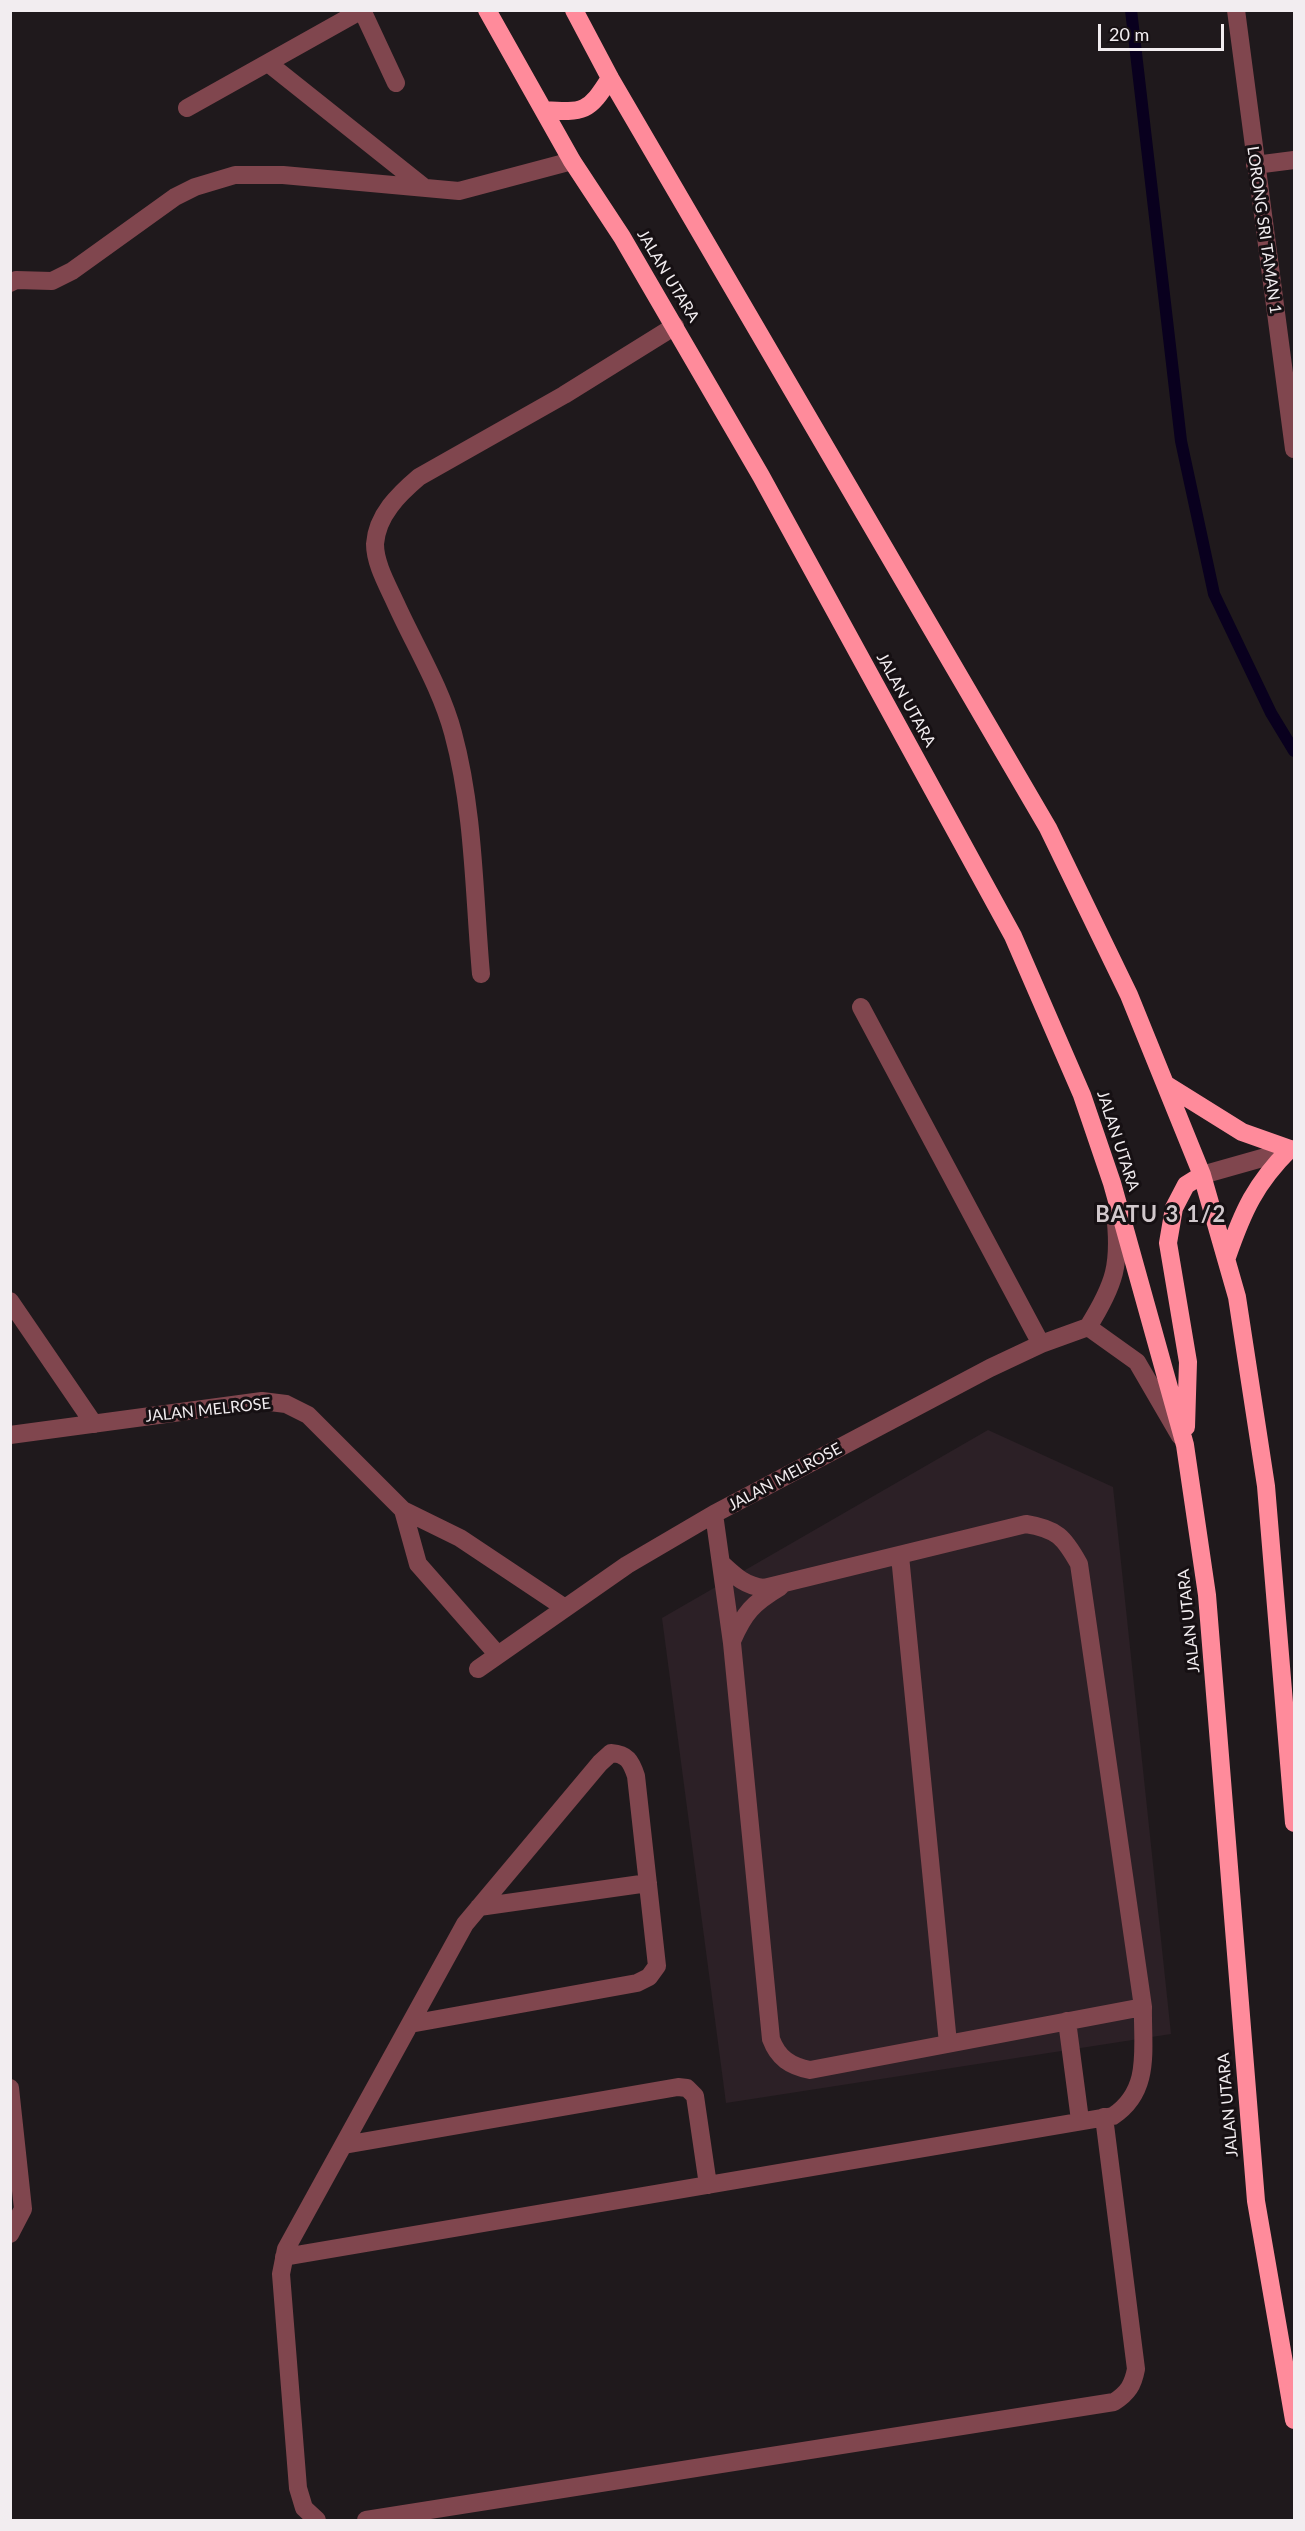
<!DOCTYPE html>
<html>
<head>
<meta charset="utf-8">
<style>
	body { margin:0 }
	#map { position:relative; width:1305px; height:2531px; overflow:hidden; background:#1f191c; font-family:Lato,sans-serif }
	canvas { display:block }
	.frame { position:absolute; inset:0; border:12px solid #f2edf0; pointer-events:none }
	.scale { position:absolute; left:1098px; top:24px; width:126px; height:27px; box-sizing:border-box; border:3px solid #f2edf0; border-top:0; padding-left:8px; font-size:18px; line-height:21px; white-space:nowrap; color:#f2edf0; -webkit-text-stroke:4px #161013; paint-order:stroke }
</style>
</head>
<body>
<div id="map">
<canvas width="1305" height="2531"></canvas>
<div class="frame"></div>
<div class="scale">20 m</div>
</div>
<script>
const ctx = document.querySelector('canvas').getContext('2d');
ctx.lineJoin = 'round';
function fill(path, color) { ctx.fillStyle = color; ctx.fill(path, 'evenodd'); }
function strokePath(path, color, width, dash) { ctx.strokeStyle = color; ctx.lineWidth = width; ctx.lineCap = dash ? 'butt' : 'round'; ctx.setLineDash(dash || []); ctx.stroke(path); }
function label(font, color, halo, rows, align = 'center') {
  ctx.font = font + ' Lato,sans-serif'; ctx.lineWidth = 6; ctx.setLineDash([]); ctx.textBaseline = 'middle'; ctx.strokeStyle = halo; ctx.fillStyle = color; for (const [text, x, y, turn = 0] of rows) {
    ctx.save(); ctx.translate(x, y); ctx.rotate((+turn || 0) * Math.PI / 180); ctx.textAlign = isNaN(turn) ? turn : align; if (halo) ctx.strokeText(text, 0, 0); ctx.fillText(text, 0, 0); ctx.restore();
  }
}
fill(new Path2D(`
	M988,1430L1113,1487L1171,2034L726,2103L662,1618Z`), '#2c2026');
strokePath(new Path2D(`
	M1131,10L1181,441L1214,594L1271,713L1294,751`), '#09001e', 12);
strokePath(new Path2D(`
	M362,10L396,83
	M1236,10L1294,449
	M268,63L425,188
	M187,108L362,10
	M1255,165L1294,160
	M10,283L16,280L52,281L72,271L175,197L195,187L235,175H283L459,191L572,161
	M481,974C474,895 474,810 453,733C441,688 415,646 396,604C388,586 375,564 375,544C377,515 399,494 419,477L564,395L675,326
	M861,1007L1041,1344
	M1202,1175L1294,1149
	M10,1301L94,1424
	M1088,1327L1137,1362L1180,1436
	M1088,1327C1115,1284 1121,1264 1115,1213
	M10,1435L262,1401L286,1404L308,1415L403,1510L418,1564L498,1655
	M403,1510L460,1538L565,1608
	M714,1514L732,1643L771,2039C778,2058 790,2066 810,2070L1143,2007
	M900,1556L948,2043
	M732,1641C744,1613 753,1603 780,1587
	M478,1669L627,1565L714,1514L990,1368L1041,1344L1088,1327
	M479,1907L648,1883
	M1067,2021L1080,2120
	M10,2088L23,2209L10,2234
	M344,2145L678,2087L687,2088L695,2096L708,2185
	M284,2257L1113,2116C1152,2090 1142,2048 1143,2007L1079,1564C1064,1537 1057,1529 1026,1524L764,1588C745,1586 735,1576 721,1563
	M317,2520L304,2508L298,2488L281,2274L286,2249L465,1924L600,1763L611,1753C627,1754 631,1761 636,1776L657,1966L649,1977L637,1983L410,2024
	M366,2520L1114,2402C1128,2393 1133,2385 1136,2369L1104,2117`), '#80464e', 18);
strokePath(new Path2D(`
	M487,10L572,161L622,237L761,476L1013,936L1082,1095L1112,1183L1185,1445L1207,1595L1256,2201L1294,2420
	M574,10L610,78L1048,828L1129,995L1202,1175L1237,1297L1266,1486L1294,1823
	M544,110C584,113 589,112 610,78
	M1165,1084L1242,1132L1290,1149C1255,1184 1243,1211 1227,1257
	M1186,1427L1188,1362L1168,1243L1174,1208L1186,1185L1202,1175`), '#ff8b9b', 18);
label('16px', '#f2edf0', '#161013', [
	["LORONG SRI TAMAN 1",1264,230,82],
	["JALAN UTARA",668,276,59],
	["JALAN UTARA",906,700,61],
	["JALAN UTARA",1118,1141,72],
	["JALAN MELROSE",208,1410,-6],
	["JALAN MELROSE",785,1477,-28],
	["JALAN UTARA",1189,1621,-96],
	["JALAN UTARA",1228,2105,-95]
]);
ctx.letterSpacing = '1.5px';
label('bold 22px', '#d1c8cc', '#161013', [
	["BATU 3 1/2",1161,1215]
]);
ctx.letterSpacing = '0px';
</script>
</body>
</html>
